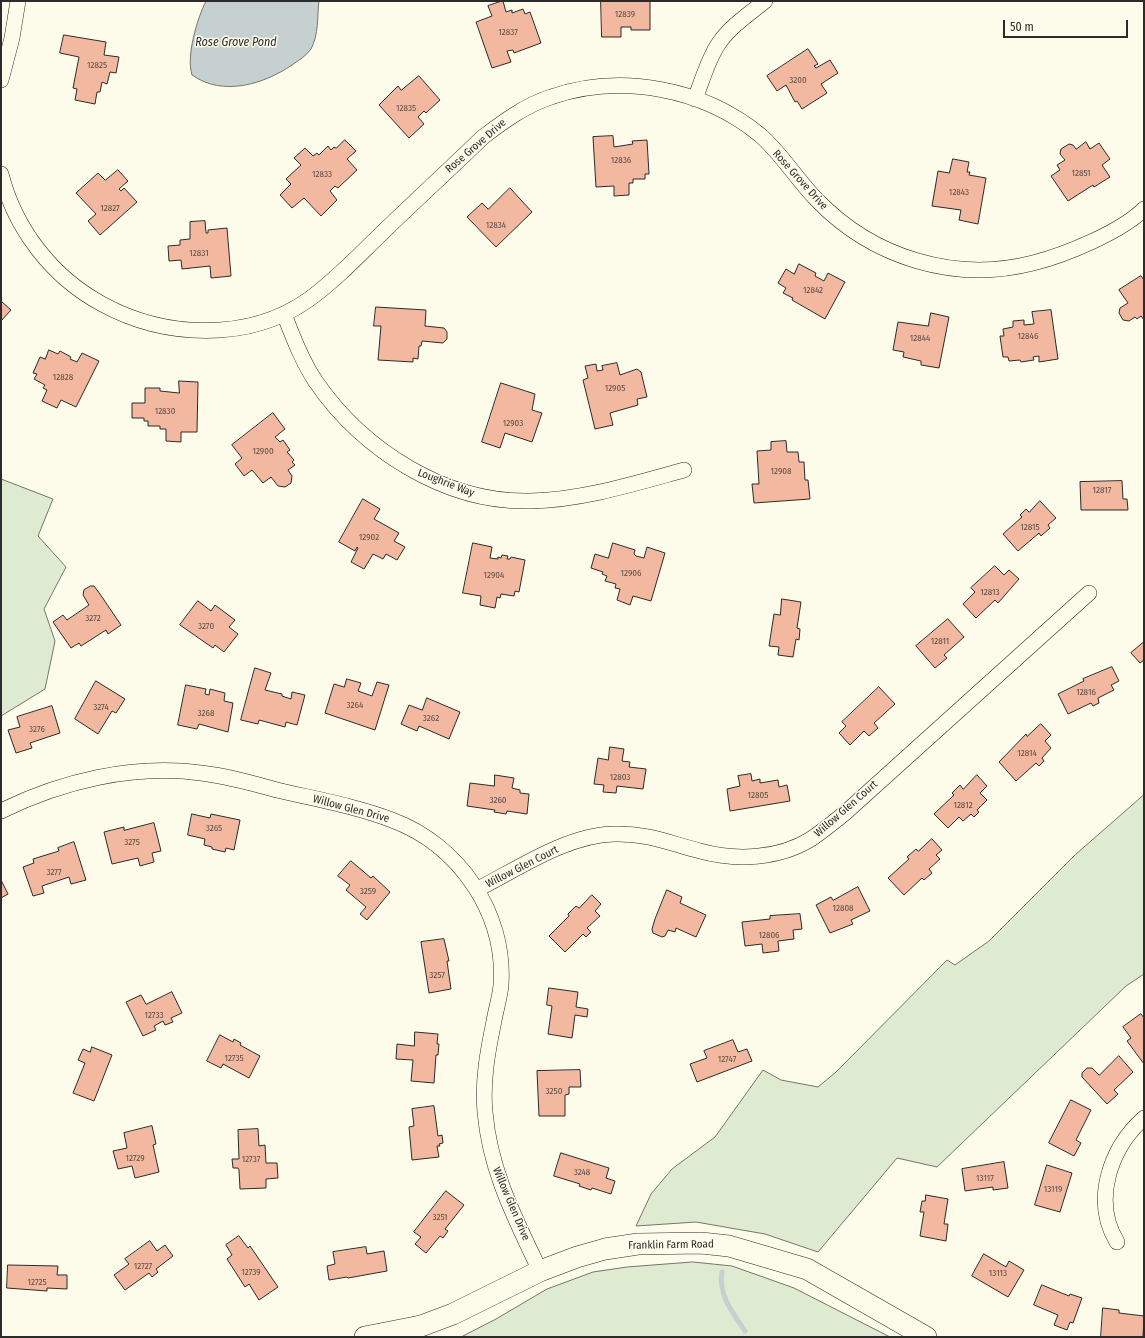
<!DOCTYPE html>
<html>
<head>
<meta charset="utf-8">
<style>
	body { margin:0 }
	#map { position:relative; width:1145px; height:1338px; overflow:hidden; background:#fdfbea; font-family:"Fira Sans Condensed",sans-serif }
	canvas { display:block }
	.frame { position:absolute; inset:0; border:2px solid #2b2b2b; pointer-events:none }
	.scale { position:absolute; left:1003px; top:20px; width:125px; height:18px; box-sizing:border-box; border:2px solid #2b2b2b; border-top:0; padding-left:5px; font-size:12px; line-height:14px; white-space:nowrap; color:#2b2b2b; -webkit-text-stroke:3px #fdfbea; paint-order:stroke }
</style>
</head>
<body>
<div id="map">
<canvas width="1145" height="1338"></canvas>
<div class="frame"></div>
<div class="scale">50 m</div>
</div>
<script>
const ctx = document.querySelector('canvas').getContext('2d');
ctx.lineJoin = 'round';
function fill(path, color) { ctx.fillStyle = color; ctx.fill(path, 'evenodd'); }
function strokePath(path, color, width, dash) { ctx.strokeStyle = color; ctx.lineWidth = width; ctx.lineCap = dash ? 'butt' : 'round'; ctx.setLineDash(dash || []); ctx.stroke(path); }
function label(font, color, halo, rows, align = 'center') {
  ctx.font = font + ' "Fira Sans Condensed",sans-serif'; ctx.lineWidth = 3; ctx.setLineDash([]); ctx.textBaseline = 'middle'; ctx.strokeStyle = halo; ctx.fillStyle = color; for (const [text, x, y, turn = 0] of rows) {
    ctx.save(); ctx.translate(x, y); ctx.rotate((+turn || 0) * Math.PI / 180); ctx.textAlign = isNaN(turn) ? turn : align; if (halo) ctx.strokeText(text, 0, 0); ctx.fillText(text, 0, 0); ctx.restore();
  }
}
const green = new Path2D(`
	M1,479L53,499L38,536L66,567L44,609L55,641L45,689L1,716Z
	M1144,795V974L1126,986L937,1167L897,1158L818,1252L765,1234L696,1222L636,1226L651,1194L672,1169L715,1137L763,1070L781,1080L818,1087L836,1072L947,960L955,965L989,941L1075,855Z
	M693,1262L732,1266L794,1288L890,1337H461L496,1319L547,1289L593,1272L627,1267Z`);
fill(green, '#deebd1');
strokePath(green, '#74746e', 1);
const water = new Path2D(`
	M206,1H319C317,17 319,34 311,49C306,56 299,60 292,65C264,84 223,97 192,75C186,56 197,19 206,1Z`);
fill(water, '#c7d0d0');
strokePath(water, '#74746e', 1);
strokePath(new Path2D(`
	M722,1272C718,1295 733,1313 745,1331`), '#c7d0d0', 5);
const building = new Path2D(`
	M503,1L506,12L512,10V13L523,9L525,14L530,12L541,43L514,53L513,50L507,51L511,62L492,68L476,22L492,16L488,6Z
	M601,1H650V30H631V27H621V37H602Z
	M64,35L106,42L104,55L119,57L116,73L110,72L107,84L102,82L100,92H97L95,104L75,100L77,89L73,88L79,57L60,53Z
	M808,49L818,64L814,66L816,68L830,60L838,73L821,84L827,93L802,109L797,101L795,102L786,85L777,91L767,76Z
	M419,76L440,100L426,113L424,111L418,117L424,124L409,138L379,105L398,86L401,90Z
	M613,136L614,147L633,144L632,141L647,140L649,174H645V179H633V183H629V195L614,196V186L596,187L593,137Z
	M345,140L356,151L347,159L357,170L338,188L335,186L330,191L337,200L321,216L304,198L292,208L280,195L291,184L286,179L301,165L294,158L305,148L313,156L317,153L319,155L328,146L331,150L334,147L336,148Z
	M1086,142L1090,149L1099,143L1110,159L1102,165L1110,177L1094,187L1093,185L1068,201L1051,176L1060,170L1057,165L1065,160L1060,154L1061,149L1069,144L1073,145L1076,149Z
	M953,159L969,162L967,172H970L969,175L986,178L978,224L959,220L961,210L932,206L938,171L949,173Z
	M118,170L128,181L119,189L121,191L124,188L137,202L100,235L88,221L96,214L76,193L98,173L105,180Z
	M510,188L532,212L496,247L467,217L482,203L488,209Z
	M205,221L206,233H208V230L227,228L231,276L211,278L210,266L182,269L181,260L169,261L168,246L180,245V240L190,239V222Z
	M799,264L816,273L815,276L824,281L828,273L845,282L825,319L792,300L793,298L783,293L786,288L778,283L786,269L794,274Z
	M1141,276L1144,280V320L1141,316L1137,319L1135,317L1129,321L1123,320L1119,313L1120,308L1128,303L1119,290Z
	M1,301L11,310L1,321Z
	M376,307L426,310L425,326L444,328L447,332V339L443,343L422,341L421,346H419L418,359L413,358V362L378,360L381,326H374Z
	M1051,310L1058,359L1039,362V356L1033,357L1034,360L1021,362L1020,360L1009,361L1008,357H1003L1000,336H1004L1003,329L1013,327V321L1024,320V325L1034,324L1032,312Z
	M931,313L949,317L939,368L921,365V361L903,357L904,352L893,350L898,322L928,326Z
	M49,350L58,354L60,351L71,357L70,359L77,362L82,353L99,361L76,407L61,400L57,408L42,401L47,390L43,388L45,385L34,379L37,374L33,373L40,357L45,359Z
	M617,363L620,375L637,369L641,372L647,397L637,399L638,405L610,413L613,425L595,429L583,380L588,378L585,366L596,364L597,371L603,370L602,366Z
	M179,381L198,382L197,432H181V442L166,441V429H160V426H148V421H144V418H132V403H145V388H160V391L179,393Z
	M501,383L535,394L532,410L542,413L532,442L505,433L500,448L482,442Z
	M273,413L285,429L275,437L280,442L283,440L290,450L287,452L294,460L292,462L295,465L288,470L292,476L291,483L285,487L278,486L271,477L263,483L252,470L244,476L235,464L242,458L232,445Z
	M786,441L787,452H798L799,462H804L805,480H808L810,499L754,503L752,484H759L757,451L771,450V442Z
	M1122,481L1123,499H1127L1128,510H1081L1080,482Z
	M363,499L380,509L374,519L399,533L394,541L405,547L397,560L386,554L383,559L373,554L364,569L351,562L358,548L357,547L355,551L339,542Z
	M1040,501L1056,518L1048,525L1050,528L1041,536L1039,533L1018,551L1003,534L1022,517L1020,515L1026,509L1029,512Z
	M473,543L492,547L490,558L498,559V557L501,558L502,555L508,556L507,559H510L511,557L525,560L519,592L515,591L514,596L501,594L500,598L497,597L495,608L480,605L481,596L463,593Z
	M613,543L635,550L634,554L636,556L644,558L647,547L665,553L651,601L633,596L630,605L617,600L620,589L615,588L616,584L605,581L607,576L602,574L603,572L591,568L595,554L608,558Z
	M995,566L1004,575L1009,570L1019,579L998,603L995,600L976,618L963,604L975,592L971,588Z
	M91,586H94L100,594L121,625L108,634L106,630L81,646L79,643L71,648L53,622L63,615L67,620L89,605L83,595L84,590Z
	M782,599L801,602L797,628L800,629L799,640L796,639L793,657L778,655L779,647L769,646L774,614L780,615Z
	M198,601L211,611L215,605L235,620L229,627L238,634L224,652L215,645L213,648L180,625Z
	M948,619L964,637L944,655L947,658L935,668L916,646Z
	M1144,642V660L1140,663L1131,653Z
	M1112,667L1119,681L1111,685L1114,690L1098,698L1099,703L1093,706L1091,703L1068,714L1058,694L1084,681L1083,679Z
	M255,668L271,673L265,690L282,694V696L291,699L292,692L305,695L297,725L286,722L285,727L259,720L258,724L241,720Z
	M347,679L361,683L358,691L372,696L377,682L389,685L375,730L325,713L334,684L344,687Z
	M96,681L125,699L116,713L112,711L98,734L75,719Z
	M186,685L206,689L205,694L209,695L210,689L225,693L224,701L233,703L228,732L199,724L197,729L178,725Z
	M879,687L895,704L874,723L878,728L869,736L864,731L850,745L839,733L846,726L842,722Z
	M427,698L460,712L449,739L419,726L417,731L401,724L409,705L422,710Z
	M52,706L60,733L30,743L32,748L16,753L8,730L20,727L17,717Z
	M1041,724L1051,735L1045,741L1051,748L1042,758L1044,761L1039,766L1036,763L1016,781L999,762L1026,734L1027,736Z
	M610,747L624,749L622,761L630,762L629,767L646,769L643,789L617,786L616,793L603,792L604,785L594,784L598,758L608,760Z
	M751,774L752,781L760,779V783L778,780L779,787L787,785L790,801L730,811L727,789L740,786L738,776Z
	M495,775L514,778L512,788L520,790V793L529,794L527,814L507,811L506,814L494,812L495,810L467,806L470,783L494,786Z
	M977,775L987,786L980,793L987,800L977,810L979,812L974,817L971,814L963,821L959,817L948,828L934,814L954,795L952,793L960,785L963,789Z
	M192,814L210,818L211,814L240,820L234,850L226,848L225,852L212,849V847L204,845L205,839L188,835Z
	M154,823L161,851L152,853L154,862L140,866L138,858L112,864L104,832L124,827V830Z
	M932,839L942,850L936,855L940,859L929,869L932,873L924,880L922,878L904,895L888,878L909,859L907,857L916,849L918,851Z
	M74,842L86,880L71,884L69,877L42,886L44,893L33,896L23,867L34,863L33,859L59,851L58,848Z
	M351,861L371,878L373,876L390,892L367,920L360,914L366,907L346,890L350,885L338,876Z
	M1,880L8,894L1,898Z
	M858,887L870,911L851,920L853,924L830,933L816,905L831,897L833,900Z
	M667,890L682,897L680,903L706,915L696,937L676,928L675,932L668,930L665,936L662,937L653,933L652,929L655,919Z
	M592,895L601,904L595,911L600,916L587,928L591,932L586,937L583,934L565,952L549,936L569,916L568,914L576,906L579,908Z
	M800,914L802,929L793,930L794,939L778,941L779,951L763,953L762,944L745,946L742,922L770,919V916Z
	M444,939L449,961H447L451,989L429,993L421,942Z
	M549,988L578,992L576,1007L588,1009L587,1017L575,1015L572,1038L548,1034L552,1006L547,1005Z
	M172,992L182,1013L171,1018L173,1022L165,1025L163,1021L154,1026L156,1030L143,1036L126,1002L141,995L146,1004Z
	M1141,1014L1144,1018V1064L1127,1041L1131,1038L1123,1027Z
	M415,1032L438,1034L437,1044H439L438,1055H436L434,1083L411,1081L413,1060L396,1059L397,1044L414,1046Z
	M220,1035L233,1042L234,1039L241,1043L240,1045L260,1056L249,1078L223,1064L221,1068L207,1061Z
	M733,1040L738,1052L747,1049L752,1061L697,1082L690,1064L707,1058L704,1051Z
	M92,1047L112,1055L94,1101L73,1093L85,1063L78,1060L83,1049L90,1052Z
	M1119,1056L1133,1072L1114,1090L1118,1094L1107,1104L1082,1077V1073L1087,1068H1092L1099,1075Z
	M580,1070L581,1087H569V1094L565,1095V1116H539L537,1071Z
	M1071,1100L1091,1110L1076,1140L1081,1143L1074,1156L1049,1143Z
	M434,1106L438,1136L442,1135L443,1143L439,1144L440,1146H437L439,1157L412,1160L409,1127L414,1126L412,1109Z
	M152,1126L156,1144L153,1145L159,1172L135,1178L132,1166L118,1169L113,1151L127,1148L124,1133Z
	M258,1129L259,1146L265,1145L266,1163H277L278,1178L266,1179V1188L240,1189L239,1170L238,1168H233L232,1159H239L238,1130Z
	M561,1153L609,1168L606,1178L615,1181L611,1194L592,1188L591,1190L579,1186L580,1184L554,1176Z
	M1004,1162L1008,1188L993,1190V1187L965,1191L962,1169Z
	M1047,1165L1072,1173L1060,1212L1035,1205Z
	M446,1191L464,1205L445,1229L448,1231L443,1238L440,1236L426,1253L415,1244L421,1237L414,1232Z
	M926,1195L948,1199L944,1224H948L946,1241L920,1236L924,1212H920L922,1201H925Z
	M239,1236L248,1248L250,1246L278,1287L259,1300L249,1284L245,1287L227,1259L232,1255L226,1245Z
	M150,1241L157,1251L165,1245L173,1256L156,1269L158,1272L152,1277L149,1273L125,1290L114,1275L129,1264L125,1259Z
	M366,1247L367,1254L384,1251L387,1271L348,1278L347,1277L329,1280L327,1266L335,1264L333,1252Z
	M984,1254L1006,1267L1009,1261L1024,1270L1008,1297L972,1276Z
	M8,1265L58,1266L57,1275H67V1289L47,1288V1291L7,1288Z
	M1042,1285L1069,1296L1070,1294L1082,1298L1073,1323L1070,1322L1067,1330L1054,1325L1058,1315L1034,1305Z
	M1103,1308L1119,1310V1313L1144,1316L1143,1337H1101Z`);
fill(building, '#f2b8a0');
strokePath(building, '#2b2b2b', 1);
const street = new Path2D(`
	M1,80L12,38L18,1
	M695,99C702,81 708,59 719,43C731,26 749,14 765,1
	M1,174C15,229 52,277 102,304C164,338 248,342 308,300C336,280 359,255 383,232C416,200 450,169 483,137C504,121 526,105 551,97C620,73 703,88 760,135C782,154 797,180 817,200C873,258 955,283 1033,263C1065,255 1121,232 1144,209
	M284,314C293,337 302,361 316,382C363,450 445,503 530,501C582,500 633,484 684,470
	M1,811C62,781 133,764 201,773C227,776 252,783 277,790C315,799 356,806 392,820C459,845 506,913 501,985C500,997 496,1009 494,1021C488,1050 482,1081 485,1112C490,1171 515,1218 540,1271
	M478,889C519,868 567,835 614,834C648,833 669,843 700,851C736,861 779,859 811,839C823,831 834,822 845,813L1089,593
	M1117,1242C1092,1201 1110,1148 1144,1118`);
const secondary = new Path2D(`
	M365,1337L421,1326L453,1314L540,1271L577,1257L605,1249L638,1244L701,1243L729,1246L807,1269L926,1337`);
strokePath(street, '#2b2b2b', 16);
strokePath(secondary, '#2b2b2b', 22);
strokePath(street, '#fdfbea', 15);
strokePath(secondary, '#fdfbea', 21);
label('9px', '#5d4e48', null, [
	["12839",625,14],
	["12837",508,32],
	["12825",97,65],
	["3200",798,80],
	["12835",406,108],
	["12836",621,160],
	["12851",1081,173],
	["12833",322,174],
	["12843",959,192],
	["12827",110,208],
	["12834",496,225],
	["12831",199,253],
	["12842",813,290],
	["12846",1028,336],
	["12844",920,338],
	["12828",63,377],
	["12905",615,388],
	["12830",165,411],
	["12903",513,423],
	["12900",263,451],
	["12908",781,471],
	["12817",1102,490],
	["12815",1030,527],
	["12902",369,537],
	["12906",631,573],
	["12904",494,575],
	["12813",990,592],
	["3272",93,618],
	["3270",206,626],
	["12811",940,641],
	["12816",1086,692],
	["3264",355,705],
	["3274",101,707],
	["3268",206,713],
	["3262",431,718],
	["3276",37,729],
	["12814",1027,753],
	["12803",620,777],
	["12805",758,795],
	["3260",498,800],
	["12812",963,805],
	["3265",214,828],
	["3275",132,842],
	["3277",54,872],
	["3259",368,891],
	["12808",843,908],
	["12806",769,935],
	["3257",437,975],
	["12733",154,1015],
	["12735",234,1058],
	["12747",727,1059],
	["3250",554,1091],
	["12729",135,1158],
	["12737",251,1159],
	["3248",582,1172],
	["13117",985,1178],
	["13119",1053,1189],
	["3251",440,1217],
	["12727",143,1266],
	["12739",251,1272],
	["13113",998,1273],
	["12725",37,1282]
]);
label('11px', '#2b2b2b', '#fdfbea', [
	["Rose Grove Drive",476,146,-41],
	["Rose Grove Drive",800,180,48],
	["Loughrie Way",446,483,21],
	["Willow Glen Drive",351,809,15],
	["Willow Glen Court",846,809,-41],
	["Willow Glen Court",522,867,-27],
	["Willow Glen Drive",511,1204,67],
	["Franklin Farm Road",671,1245,-1]
]);
label('italic 12px', '#2b2b2b', '#fdfbea', [
	["Rose Grove Pond",236,43]
]);
</script>
</body>
</html>
